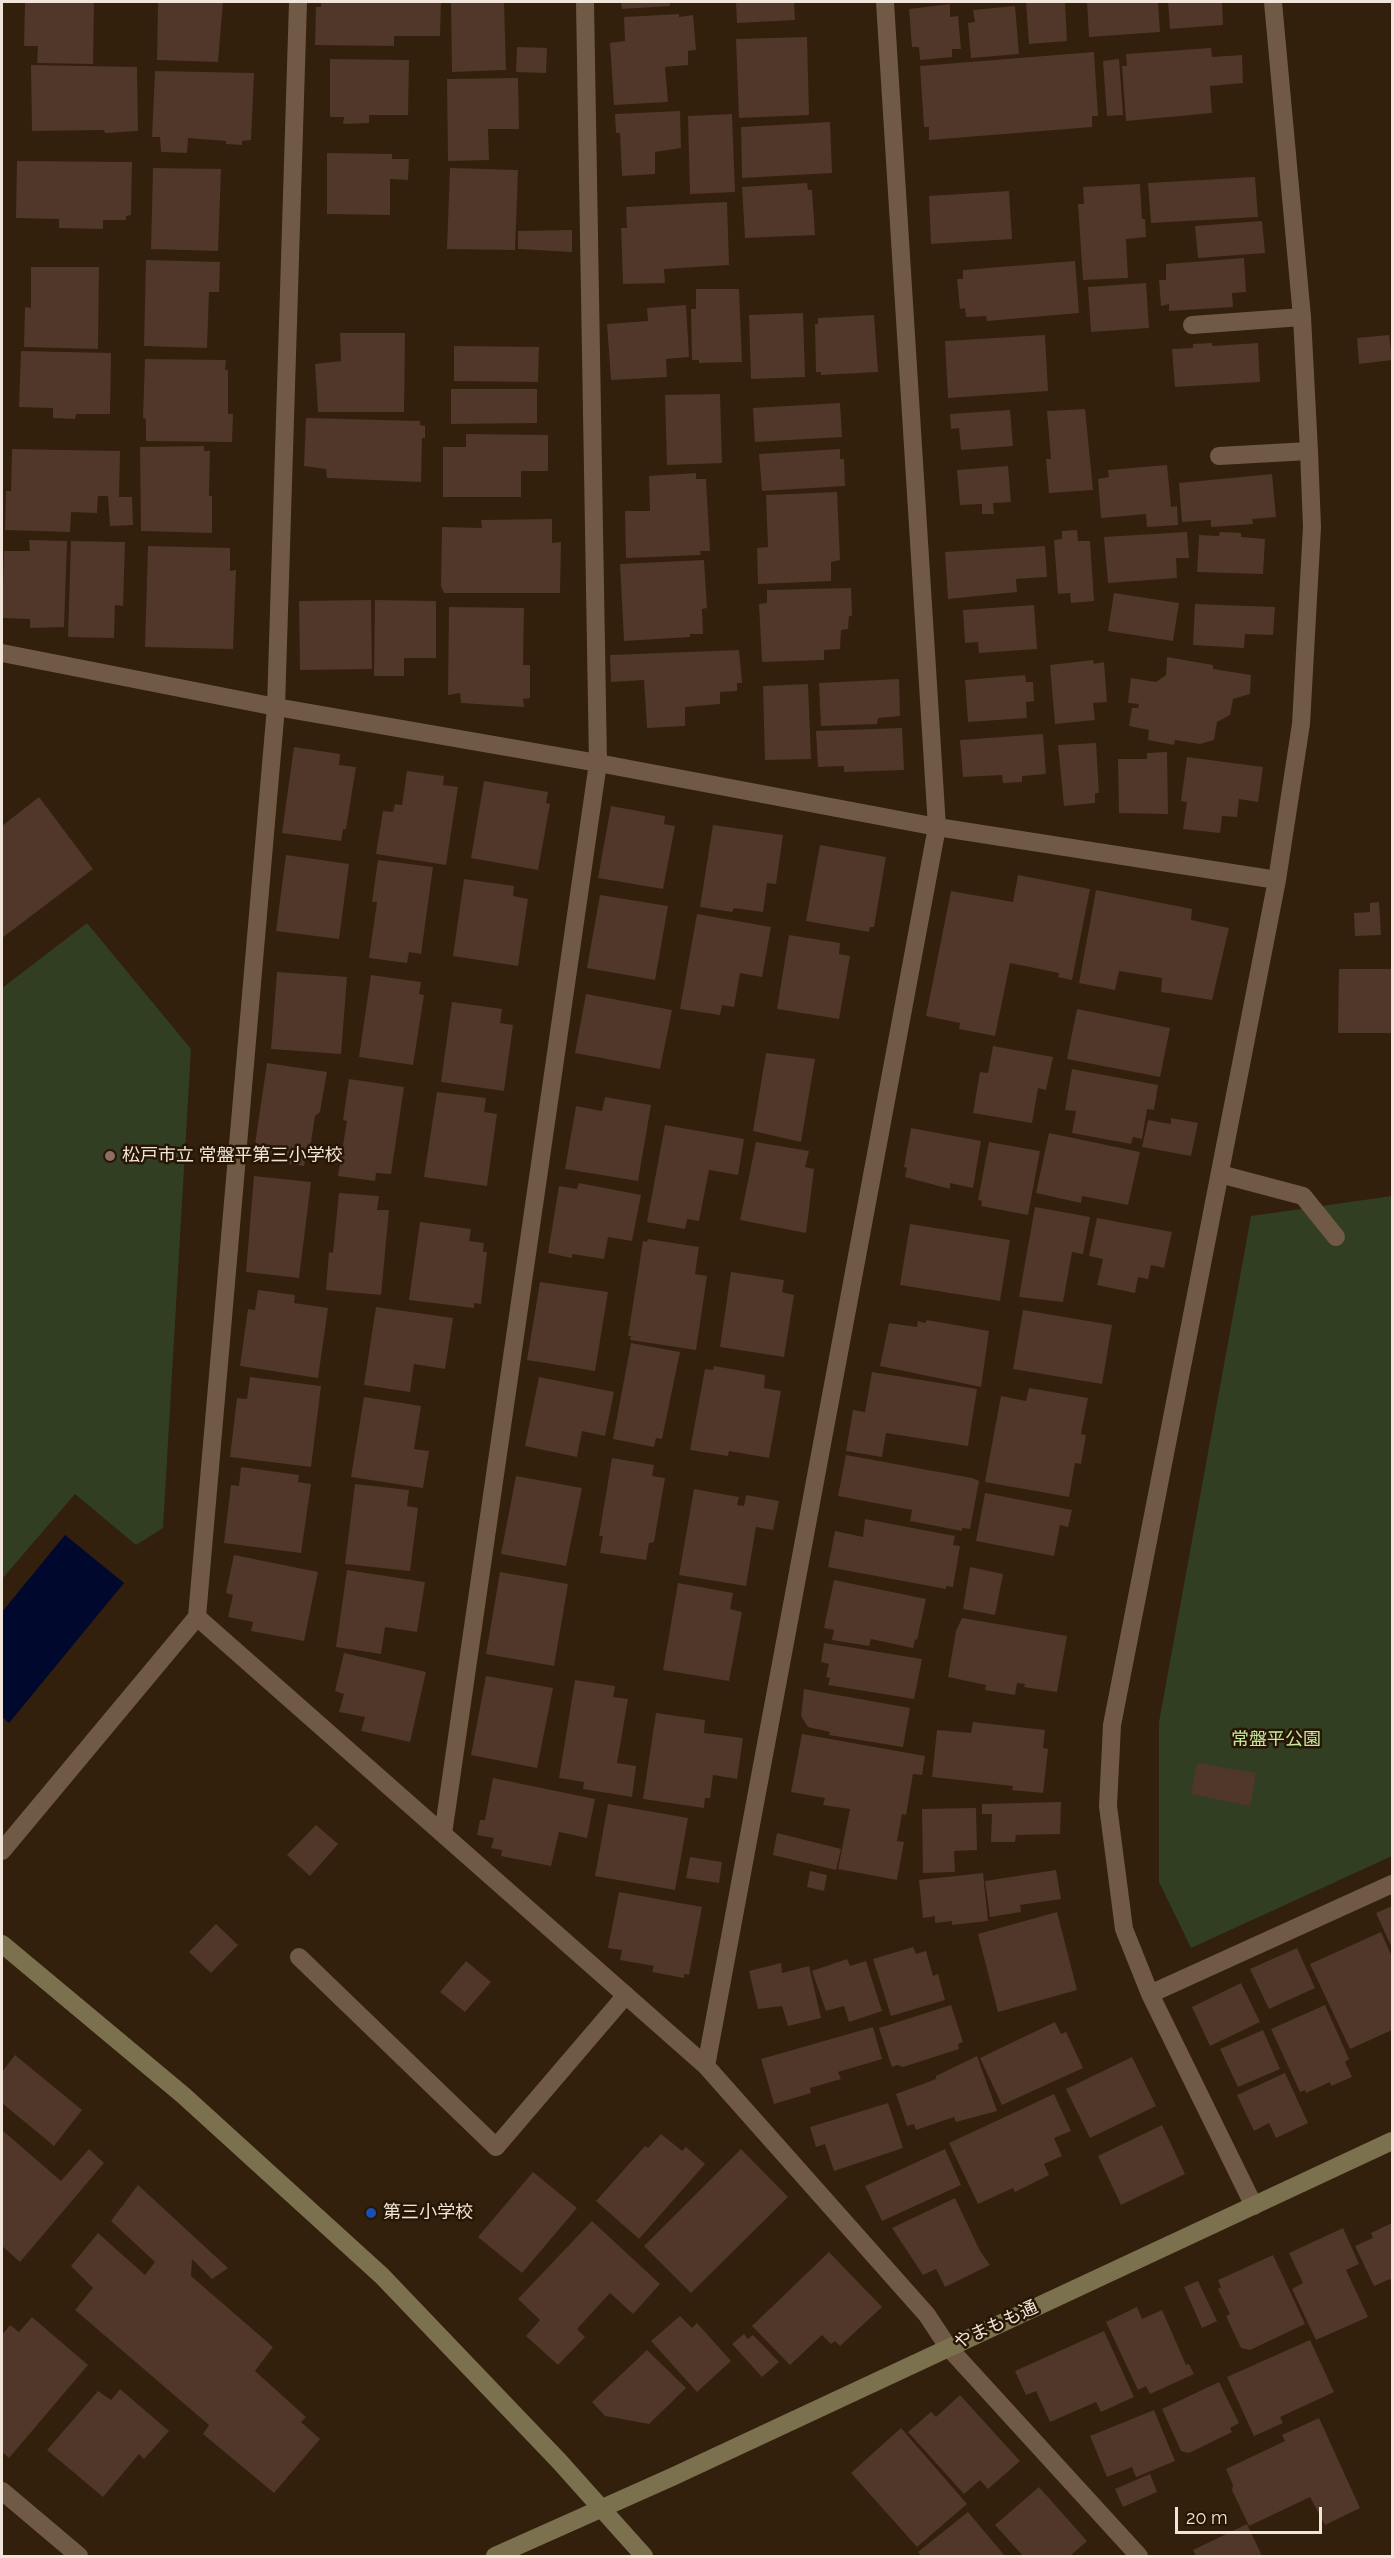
<!DOCTYPE html>
<html>
<head>
<meta charset="utf-8">
<style>
	body { margin:0 }
	#map { position:relative; width:1394px; height:2558px; overflow:hidden; background:#321f0c; font-family:Raleway,sans-serif }
	canvas { display:block }
	.frame { position:absolute; inset:0; border:3px solid #f1e4d8; pointer-events:none }
	.scale { position:absolute; left:1175px; top:2507px; width:147px; height:27px; box-sizing:border-box; border:3px solid #f1e4d8; border-top:0; padding-left:8px; font-size:18px; line-height:21px; white-space:nowrap; color:#f1e4d8; -webkit-text-stroke:4px #271603; paint-order:stroke }
</style>
</head>
<body>
<div id="map">
<canvas width="1394" height="2558"></canvas>
<div class="frame"></div>
<div class="scale">20 m</div>
</div>
<script>
const ctx = document.querySelector('canvas').getContext('2d');
ctx.lineJoin = 'round';
function fill(path, color) { ctx.fillStyle = color; ctx.fill(path, 'evenodd'); }
function strokePath(path, color, width, dash) { ctx.strokeStyle = color; ctx.lineWidth = width; ctx.lineCap = dash ? 'butt' : 'round'; ctx.setLineDash(dash || []); ctx.stroke(path); }
function label(font, color, halo, rows, align = 'center') {
  ctx.font = font + ' Raleway,"Noto Sans JP",sans-serif'; ctx.lineWidth = 5; ctx.setLineDash([]); ctx.textBaseline = 'middle'; ctx.strokeStyle = halo; ctx.fillStyle = color; for (const [text, x, y, turn = 0] of rows) {
    ctx.save(); ctx.translate(x, y); ctx.rotate((+turn || 0) * Math.PI / 180); ctx.textAlign = isNaN(turn) ? turn : align; if (halo) ctx.strokeText(text, 0, 0); ctx.fillText(text, 0, 0); ctx.restore();
  }
}
fill(new Path2D(`
	M87,923L191,1049L163,1528L136,1545L75,1494L2,1579V988Z
	M1392,1196V1856L1191,1948L1159,1882V1722L1251,1216Z`), '#313e22');
fill(new Path2D(`
	M65,1535L124,1583L9,1723L2,1717V1612Z`), '#00082e');
fill(new Path2D(`
	M25,2H94L93,64L37,63L38,46H24Z
	M158,2H223L218,62L157,60Z
	M321,2H441L440,36H394V46L315,45L316,7H321Z
	M451,2H504L506,70L452,72Z
	M621,2H670V6L622,9Z
	M736,2H794L795,20L737,23Z
	M1026,2H1065L1067,41L1029,44Z
	M1087,2H1158L1160,32L1089,37Z
	M1168,2H1222L1223,25L1170,29Z
	M950,4V17L958,16L961,49H952V57L920,60L919,47H912L909,9Z
	M1015,6L1019,54L971,58L968,23L975,22L973,10Z
	M679,14V17L693,15L696,50L688,51V65L665,67L668,102L614,105L610,43L625,41L624,17Z
	M807,37L809,115L739,118L736,39Z
	M517,47L547,48L546,73L516,72Z
	M1211,48L1212,57L1242,55L1243,83L1210,86L1212,113L1126,121L1122,66H1127L1126,54Z
	M1094,52L1098,116H1092V127L929,140V127H924L920,66Z
	M330,59L409,60L408,115H369V123L343,124L344,117H330Z
	M1119,59L1123,115L1107,116L1103,61Z
	M31,65L137,67L138,131L105,133L104,130L32,131Z
	M155,71L254,73L251,140L242,141V145L226,144V141L188,138L187,153L161,152L160,137H152Z
	M518,78L519,129H488L489,160L448,161L447,79Z
	M680,111L681,148L655,152V174L622,176L620,133H616L615,114Z
	M732,114L735,192L690,194L688,116Z
	M830,122L832,173L742,178L741,127Z
	M327,153L392,154V159H409L408,180L390,179V215L327,214Z
	M17,161L132,162L131,215L126,216V220H103V229L59,228V219L16,218Z
	M153,168L221,169L218,251L151,249Z
	M450,168L518,170L515,250L447,249Z
	M1255,177L1258,217L1151,223L1148,183Z
	M807,183L808,190H812L815,235L745,238L742,187Z
	M1140,184L1142,219H1145L1146,237L1126,239L1128,278L1083,280L1078,204H1084L1083,187Z
	M1009,191L1012,239L931,244L929,196Z
	M727,202L729,265L664,269L665,283L623,284L621,228H627L626,207Z
	M1262,221L1265,253L1198,258L1195,226Z
	M572,230V252L518,249V231Z
	M1244,258L1246,292L1232,293L1233,307L1169,311V304L1161,306L1159,280H1166V264Z
	M146,260L220,262L219,292H209L207,348L144,346Z
	M1075,261L1079,313L987,321L986,316L966,317L965,308L960,309L957,279H963V270Z
	M31,267H99L98,349L24,347L25,307L31,308Z
	M1146,283L1149,328L1091,332L1088,287Z
	M696,289H739L742,362L699,363V360H692L691,309H696Z
	M686,305L689,357L666,359L667,377L611,380L607,324L648,321L647,308Z
	M803,313L805,377L751,379L749,315Z
	M874,315L878,372L821,375V372H816L815,324H818V318Z
	M340,333H405L404,412H318L315,364L341,361Z
	M1045,335L1048,391L948,398L945,341Z
	M1389,335L1392,360L1359,364L1357,338Z
	M1212,343V346L1258,343L1260,382L1175,387L1172,349L1193,348V344Z
	M454,346L539,347L538,382L454,381Z
	M21,351L111,353L110,414H76L75,419L53,418V408L19,407Z
	M145,359L226,360L225,370H228V414H233L232,442L146,441V419L143,418Z
	M451,389H537V423L451,424Z
	M720,394L722,463L667,465L665,395Z
	M840,403L842,437L755,442L753,408Z
	M1085,409L1093,490L1049,493L1046,459H1051L1047,411Z
	M1010,410L1013,446L961,450L959,428L951,429L950,414Z
	M306,418L420,421V425L425,426V438H422L421,482L327,478L326,469L304,466Z
	M466,434L548,435V471H521V497H443V447H466Z
	M204,446V451H210L209,496H212V533L141,531L140,447Z
	M12,449L120,451L119,497H132L133,525L110,526L108,496H98L97,513L71,512L70,532L5,530L6,491H11Z
	M840,449V459H844L845,486L762,491L759,454Z
	M1167,465L1171,507L1177,506L1178,525L1147,527L1146,514L1101,518L1098,479L1109,477L1108,470Z
	M1008,466L1011,502L993,503L994,514H982V504L960,505L957,470Z
	M696,473V479H706L710,551H700L701,555L626,558L625,511H650L649,476Z
	M1272,474L1276,517L1252,519L1253,524L1211,527V520L1182,522L1179,483Z
	M837,492L840,560L831,562V581L758,584L757,548L768,547L766,495Z
	M552,519V543L561,542L560,593H444L441,586L442,527L482,528L481,520Z
	M1077,530L1078,541H1090L1094,601L1071,603L1070,593L1058,594L1054,540L1062,539V531Z
	M1187,532L1189,558H1176L1177,578L1108,583L1104,537Z
	M1220,532L1241,533V537L1265,539L1263,574L1197,572L1199,535L1219,536Z
	M29,540L67,541L64,627L30,628V619L2,618L4,551H30Z
	M71,541L125,542L123,606L115,605L114,638L68,637Z
	M148,546L230,548V571L236,570L233,649L145,647Z
	M1045,546L1047,577L1016,579L1017,592L948,599L945,552Z
	M704,560L707,608L702,609L703,634H690V637L624,641L620,564Z
	M851,588L852,616H849L848,629L841,630L840,649L824,650V660L762,662L759,604L767,603V590Z
	M1114,593L1179,603L1173,641L1108,631Z
	M371,600L372,669L300,670L299,601Z
	M375,600L436,601V658H404V676H374Z
	M1195,604L1275,607L1273,635L1245,634L1244,648L1193,645Z
	M1034,605L1037,649L979,653L978,642L965,643L963,610Z
	M449,607L524,608L523,665H530V698L523,699L524,707L461,703L460,693L448,695Z
	M739,650L742,683H737V691L720,692V704L685,707V726L647,728L644,680L611,682L610,655Z
	M1167,657L1213,665V669L1251,675L1250,694L1233,699L1230,715L1217,722L1214,740L1200,744L1175,740L1174,745L1148,740L1149,730L1129,726L1132,708H1138L1139,704L1128,703L1131,678L1156,682L1166,675Z
	M1093,660L1094,664L1104,662L1107,702L1093,703L1095,720L1055,724L1050,665Z
	M1025,675L1026,682H1033L1034,701L1026,702L1027,718L968,722L965,680Z
	M899,679L900,716L878,718L877,724L821,726L819,683Z
	M808,684L811,759L765,760L763,686Z
	M902,728L904,770L844,772V766L818,767L816,731Z
	M1043,734L1046,774L1022,776V782L1003,783L1002,775L963,777L960,740Z
	M1096,743L1099,793H1095V803L1064,806L1058,745Z
	M294,747L340,754L339,765L356,767L346,829H343L341,841L282,833Z
	M1167,752L1168,814L1119,813L1118,759H1147V753Z
	M1187,757L1263,767L1258,802L1239,799L1237,817L1222,816L1220,833L1183,829L1187,802L1181,801Z
	M407,771L444,776L443,785L458,787L446,865L376,854L383,811L393,812L395,804L402,805Z
	M484,781L548,792L546,803L550,804L538,870L471,858Z
	M39,797L93,869L2,938V826Z
	M611,806L665,816L664,824L675,826L663,889L598,878Z
	M713,825L783,835L776,884L767,883L763,912L734,908L732,912L700,907Z
	M820,845L886,857L874,927H870L869,932L806,921Z
	M286,855L349,864L339,939L276,931Z
	M378,860L433,867L421,954L409,952L407,963L369,958L377,902H372Z
	M1018,875L1090,889L1072,980L1058,977L1059,973L1010,963L995,1036L959,1029L960,1023L926,1016L951,891L1013,902Z
	M464,879L514,886L513,896L528,899L518,966L453,956Z
	M1096,890L1192,909L1191,920L1229,928L1212,1000L1161,992L1162,978L1119,971L1115,990L1079,983Z
	M600,895L668,906L655,980L587,968Z
	M1379,902L1381,935L1355,936L1354,913L1370,912V903Z
	M697,914L771,927L762,977L740,973L734,1007L722,1005L720,1015L680,1009Z
	M789,935L840,943L839,954L850,956L839,1019L777,1009Z
	M1339,969H1392V1033H1338Z
	M277,972L347,977L341,1054L271,1049Z
	M371,975L421,982L419,994L424,995L413,1065L359,1057Z
	M586,994L672,1010L660,1069L575,1053Z
	M452,1002L502,1009L500,1023L513,1025L504,1091L441,1082Z
	M1077,1009L1170,1028L1160,1077L1067,1059Z
	M993,1046L1053,1057L1046,1090L1038,1088L1032,1123L973,1113L980,1072L988,1073Z
	M766,1053L815,1059L801,1142L753,1131Z
	M267,1063L327,1072L320,1112L315,1116L309,1155L306,1154L304,1166L253,1158Z
	M1072,1069L1158,1085L1154,1110L1147,1109L1142,1139L1133,1137L1131,1144L1072,1133L1076,1111L1065,1110Z
	M349,1079L404,1087L391,1174L376,1173L375,1181L338,1176L347,1121L343,1120Z
	M437,1092L486,1098L484,1112L497,1114L487,1186L424,1177Z
	M605,1097L651,1105L638,1181L565,1169L576,1106L602,1111Z
	M1171,1118L1198,1123L1191,1156L1142,1147L1148,1120L1171,1124Z
	M665,1125L744,1139L738,1175L709,1170L699,1221L687,1219L685,1229L647,1222Z
	M911,1128L981,1141L973,1188L950,1183V1189L905,1177L907,1168L904,1167Z
	M1049,1133L1140,1152L1128,1205L1082,1196L1081,1203L1036,1193Z
	M756,1142L809,1151L805,1167L814,1169L806,1233L740,1220Z
	M989,1142L1040,1151L1028,1215L981,1206L982,1201L978,1200Z
	M254,1176L311,1182L299,1278L246,1272Z
	M579,1183L641,1195L632,1241L608,1237L604,1259L572,1254V1258L548,1253L559,1186L577,1189Z
	M339,1193L379,1196L377,1210H389L381,1295L326,1290L329,1252L333,1253Z
	M1035,1207L1090,1217L1083,1254L1072,1252L1063,1302L1019,1297Z
	M1097,1218L1172,1232L1164,1268L1151,1265L1148,1279L1138,1277L1135,1293L1097,1285L1103,1259L1089,1256Z
	M420,1222L471,1229L469,1241L484,1243L483,1252H487L481,1304L474,1303V1308L409,1300Z
	M910,1224L1010,1240L1000,1301L900,1285Z
	M648,1239L699,1247L695,1274L707,1276L696,1350L630,1340L631,1336H628L643,1241L647,1242Z
	M731,1272L784,1280L782,1292L794,1295L784,1357L720,1347Z
	M540,1282L608,1292L595,1371L527,1360Z
	M258,1290L295,1295L294,1303L328,1308L318,1378L240,1366L248,1309L255,1310Z
	M376,1307L453,1318L445,1369L414,1364L410,1392L364,1385Z
	M1023,1310L1112,1325L1102,1384L1013,1369Z
	M927,1320L989,1331L981,1387L880,1366L889,1323L917,1327L918,1321L925,1323Z
	M631,1343L680,1352L662,1439L656,1438L654,1447L613,1439Z
	M714,1366L765,1375L764,1388L781,1391L769,1458L729,1451L728,1456L690,1450L705,1369L713,1370Z
	M872,1372L977,1389L968,1446L886,1433L882,1457L846,1451L853,1410L865,1412Z
	M250,1377L321,1386L311,1467L230,1457L237,1398L247,1399Z
	M539,1377L614,1392L605,1436L582,1431L577,1457L525,1446Z
	M1029,1388L1088,1398L1081,1434L1086,1435L1081,1464L1075,1463L1069,1497L985,1482L1001,1396L1026,1401Z
	M364,1397L421,1406L414,1449L429,1451L423,1488L351,1477Z
	M846,1455L972,1478L979,1481L970,1529L962,1528V1531L910,1521L912,1510L838,1496Z
	M612,1458L654,1465L652,1476L665,1478L654,1542L649,1543L646,1560L600,1553L603,1536H599Z
	M241,1467L299,1475L298,1482L311,1484L301,1553L224,1543L231,1485L239,1486Z
	M516,1476L582,1488L566,1566L501,1554Z
	M355,1484L409,1490L407,1506L418,1508L410,1571L345,1564Z
	M694,1489L739,1497L737,1505L744,1506L746,1495L779,1501L773,1530L756,1527L746,1586L679,1575Z
	M985,1493L1072,1510L1068,1527L1060,1525L1054,1556L976,1541Z
	M865,1519L955,1536L953,1545L960,1546L953,1587L946,1586V1589L828,1567L835,1531L863,1537Z
	M234,1555L318,1572L304,1641L251,1631L253,1622L228,1617L233,1595L226,1593Z
	M970,1567L1003,1574L995,1615L963,1609Z
	M347,1570L425,1582L417,1632L385,1627L381,1654L336,1647Z
	M500,1572L568,1584L554,1666L486,1654Z
	M834,1580L926,1599L917,1640L915,1639L913,1648L871,1639L869,1646L832,1640L834,1630L824,1628Z
	M678,1583L733,1593L730,1609L742,1612L729,1681L663,1670Z
	M962,1618L1067,1636L1057,1692L1024,1687L1025,1684L1017,1683L1015,1695L985,1690L986,1685L948,1677L956,1631Z
	M824,1643L922,1659L914,1699L828,1685L830,1678L826,1677L829,1664L821,1662Z
	M344,1653L426,1672L410,1742L361,1731L365,1717L339,1712L344,1694L335,1691Z
	M486,1676L553,1688L537,1768L471,1755Z
	M575,1680L615,1686L613,1697L628,1699L617,1763L636,1766L632,1797L583,1789L584,1782L559,1778Z
	M804,1689L910,1708L903,1747L829,1735L830,1732L808,1727L801,1716Z
	M656,1713L705,1720L704,1733L743,1738L737,1779L713,1775L710,1798H705L704,1808L643,1799Z
	M973,1722L1045,1730L1043,1748L1048,1749L1043,1793L1012,1790L1013,1786L932,1777L937,1730L971,1733Z
	M802,1734L925,1756L922,1775L913,1774L906,1815L902,1814L897,1841L904,1842L897,1880L838,1869L850,1809L823,1805L825,1798L791,1792Z
	M1197,1763L1256,1773L1250,1806L1191,1794Z
	M493,1778L595,1799L587,1838L559,1832L551,1866L501,1856L502,1850L491,1848L494,1838L477,1835L480,1820H485Z
	M1061,1802L1060,1834L1016,1835L1015,1842H991L992,1814H982V1804Z
	M608,1804L688,1818L675,1890L595,1876Z
	M976,1808L977,1850L954,1851L955,1872L923,1873L922,1809Z
	M316,1825L338,1844L310,1876L287,1855Z
	M777,1833L841,1849L836,1870L773,1855Z
	M690,1857L722,1862L719,1883L686,1878Z
	M1056,1870L1061,1899L1020,1905L1021,1912L990,1917L985,1881Z
	M810,1871L827,1875L824,1891L807,1887Z
	M983,1873L988,1921L952,1925V1921L935,1923V1916L923,1918L919,1880Z
	M619,1892L702,1907L689,1975L684,1974V1978L652,1972L654,1966L620,1960L622,1950L608,1948Z
	M1392,1906V1948L1376,1913Z
	M1057,1912L1077,1990L998,2012L978,1934Z
	M216,1924L238,1945L211,1973L189,1952Z
	M1381,1932L1392,1957V2030L1350,2049L1310,1964Z
	M913,1947L916,1954L926,1951L933,1976L938,1974L945,2000L891,2016L873,1959Z
	M1297,1948L1315,1988L1269,2009L1250,1969Z
	M847,1959L850,1966L866,1961L882,2011L849,2022L844,2006L826,2011L812,1971Z
	M466,1961L491,1982L465,2012L440,1992Z
	M781,1963L782,1973L809,1966L821,2018L788,2026L782,2006L758,2009L749,1971Z
	M1241,1983L1260,2022L1210,2046L1192,2007Z
	M951,2005L963,2042L958,2044L959,2049L903,2067L897,2065L892,2067L879,2028Z
	M1325,2005L1349,2059L1345,2062L1352,2077L1331,2086L1330,2082L1306,2093L1305,2090L1300,2092L1271,2029Z
	M1055,2022L1061,2034L1066,2032L1083,2068L1002,2105L980,2058Z
	M873,2027L882,2059L838,2072L841,2079L810,2088L811,2093L774,2104L761,2059Z
	M1263,2030L1280,2069L1238,2087L1220,2049Z
	M15,2055L82,2110L54,2146L2,2103V2072Z
	M977,2056L997,2111L956,2122L954,2117L916,2130L914,2124L907,2126L896,2094L936,2079V2076Z
	M1132,2057L1156,2106L1090,2138L1066,2089Z
	M1285,2073L1308,2123L1276,2138L1269,2123L1254,2131L1237,2095Z
	M1054,2094L1071,2131L1054,2138L1062,2156L1044,2164L1049,2175L1015,2192L1013,2188L978,2204L949,2143Z
	M888,2103L903,2148L834,2171L825,2144L816,2147L810,2127Z
	M1162,2125L1185,2174L1121,2205L1098,2156Z
	M2,2130L61,2181L89,2149L104,2163L20,2262L2,2246Z
	M661,2134L682,2151L686,2147L705,2164L639,2239L596,2201L645,2146L648,2148Z
	M741,2149L788,2197L691,2293L644,2246Z
	M945,2149L961,2185L882,2221L865,2186Z
	M533,2172L577,2208L522,2273L478,2237Z
	M138,2185L228,2268L212,2279L192,2259L191,2276L273,2347L255,2371L306,2417L301,2422L320,2439L274,2493L203,2434L209,2425L75,2310L93,2288L71,2266L98,2233L145,2275L155,2262L111,2221Z
	M955,2198L980,2251L990,2265L945,2287L936,2269L923,2275L892,2228Z
	M592,2221L660,2284L633,2314L610,2293L577,2329L585,2337L558,2365L526,2336L540,2320L518,2299Z
	M1392,2223V2283L1390,2279L1374,2286L1355,2246L1373,2238L1371,2233Z
	M1343,2228L1359,2264L1346,2270L1368,2317L1316,2340L1292,2289L1303,2283L1289,2253Z
	M829,2252L882,2307L840,2346L835,2341L831,2344L822,2335L790,2365L752,2326Z
	M1273,2255L1305,2324L1250,2350L1241,2348L1226,2316L1230,2314L1218,2289L1221,2287L1218,2280Z
	M1198,2281L1217,2321L1202,2328L1184,2287Z
	M1137,2307L1142,2319L1162,2310L1186,2365L1189,2364L1194,2374L1150,2394L1146,2386L1138,2390L1106,2322Z
	M680,2316L692,2328L697,2323L731,2361L697,2392L651,2341Z
	M32,2317L88,2365L9,2458L2,2452V2335L10,2325L19,2332Z
	M1104,2331L1134,2397L1101,2412L1096,2402L1050,2422L1036,2391L1026,2395L1015,2371Z
	M744,2334L748,2339L753,2335L779,2362L762,2377L732,2344Z
	M1310,2340L1334,2392L1280,2417L1283,2423L1254,2436L1227,2377Z
	M647,2350L686,2388L649,2424L605,2416L592,2402Z
	M1219,2382L1239,2423L1230,2428L1232,2432L1189,2453L1181,2451L1162,2409Z
	M120,2389L169,2431L144,2459L139,2454L103,2497L47,2450L98,2391L111,2400Z
	M960,2395L1020,2461L988,2489L980,2480L964,2494L908,2432L931,2412L936,2417Z
	M1154,2410L1175,2461L1136,2477L1132,2467L1107,2477L1090,2436Z
	M1319,2418L1360,2508L1325,2525L1310,2497L1249,2526L1232,2490L1233,2485L1226,2469L1285,2441L1282,2435Z
	M901,2428L967,2504L917,2547L851,2473Z
	M1150,2474L1157,2492L1123,2507L1115,2489Z
	M1039,2487L1087,2541L1070,2556H1023L995,2525Z
	M968,2512L1005,2556H921L918,2552Z
	M1247,2524L1262,2556H1196L1193,2550Z`), '#503729');
strokePath(new Path2D(`
	M1192,325L1302,317
	M1219,456L1309,451
	M1220,1174L1303,1196L1336,1237`), '#705a46', 18);
strokePath(new Path2D(`
	M2,653L276,707L598,763L937,827L1277,880
	M197,1617L706,2066L927,2315L948,2347L1139,2556
	M443,1834L598,763L585,2
	M2,1851L197,1617L276,707L298,2
	M299,1957L496,2147L626,1995
	M1150,1994L1392,1884
	M706,2066L937,827L885,2
	M1254,2206L1150,1994L1124,1929L1108,1806L1112,1725L1277,880L1301,724L1312,527L1309,451L1302,317L1273,2
	M2,2491L79,2556`), '#705a46', 18);
strokePath(new Path2D(`
	M2,1944L183,2095L382,2276L559,2461L644,2556
	M495,2556L672,2477L1392,2141`), '#7c714e', 18);
for (const [x, y, r, color] of [
	[110,1156,6,"#8d6e63"],
	[371,2213,6,"#1a4fb4"]
]) { const dot = new Path2D(); dot.arc(x, y, r, 0, 2 * Math.PI); ctx.fillStyle = color; ctx.fill(dot); strokePath(dot, '#271603', 2); }
label('18px', '#f1e4d8', '#271603', [
	["松戸市立 常盤平第三小学校",122,1156],
	["第三小学校",383,2213]
], 'left');
label('18px', '#c5ea9d', '#271603', [
	["常盤平公園",1276,1740]
]);
label('18px', '#f1e4d8', '#271603', [
	["やまもも通",996,2325,-25]
]);
</script>
</body>
</html>
